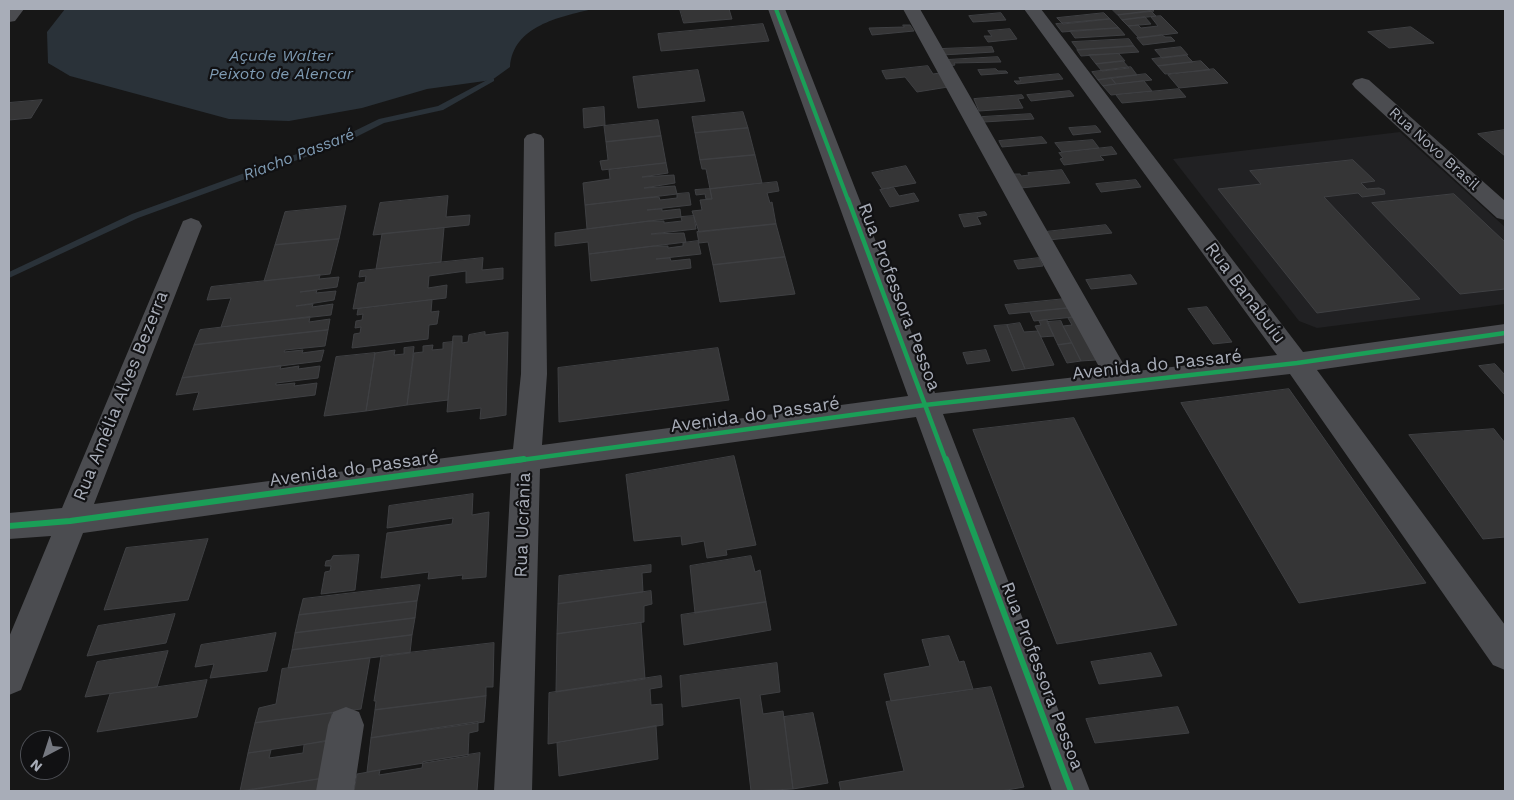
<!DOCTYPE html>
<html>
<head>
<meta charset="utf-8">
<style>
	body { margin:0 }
	#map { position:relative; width:1514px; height:800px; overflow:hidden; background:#171717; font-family:"Work Sans",sans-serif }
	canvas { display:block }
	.frame { position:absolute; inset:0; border:10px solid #a8adb8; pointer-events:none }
	.north { position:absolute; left:20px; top:730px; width:50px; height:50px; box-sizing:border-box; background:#111113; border:1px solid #4d4f55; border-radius:50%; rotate:220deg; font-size:14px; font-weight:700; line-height:20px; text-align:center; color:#a8adb8 }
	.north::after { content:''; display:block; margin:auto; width:18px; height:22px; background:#757880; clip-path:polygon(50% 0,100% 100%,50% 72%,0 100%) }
</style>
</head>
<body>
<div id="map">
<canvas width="1514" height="800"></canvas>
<div class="frame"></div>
<div class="north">N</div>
</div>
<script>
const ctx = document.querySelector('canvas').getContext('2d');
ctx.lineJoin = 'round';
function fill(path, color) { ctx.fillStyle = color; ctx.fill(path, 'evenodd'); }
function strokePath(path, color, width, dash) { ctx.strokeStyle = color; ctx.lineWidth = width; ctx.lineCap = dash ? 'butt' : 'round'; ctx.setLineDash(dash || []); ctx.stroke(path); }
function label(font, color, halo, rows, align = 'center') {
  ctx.font = font + ' "Work Sans",sans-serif'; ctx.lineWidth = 4.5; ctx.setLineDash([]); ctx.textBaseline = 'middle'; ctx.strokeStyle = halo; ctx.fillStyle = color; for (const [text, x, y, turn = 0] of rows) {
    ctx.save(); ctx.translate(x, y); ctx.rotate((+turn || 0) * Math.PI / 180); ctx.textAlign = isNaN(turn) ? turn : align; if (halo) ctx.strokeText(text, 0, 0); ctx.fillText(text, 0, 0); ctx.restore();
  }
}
fill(new Path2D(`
	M1400,132L1505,227V304L1317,328L1299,321L1173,159Z`), '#212123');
fill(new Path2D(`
	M65,9H593C559,17 513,26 510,67L492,80L427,89L362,108L289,121L229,119L70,76L48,63L47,32Z`), '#2a3239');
fill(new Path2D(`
	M480,70H484L494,79V81L443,110L384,123L344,143L138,218L9,278V272L132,214L338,139L379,119L438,106L487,80L480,72Z`), '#2a3239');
const building = new Path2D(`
	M680,9H729L732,19L684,23Z
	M1112,9H1151L1154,11L1118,15Z
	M1151,11L1156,16L1122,20L1118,15Z
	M1001,13L1006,20L973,22L969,16Z
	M1104,13L1110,19L1063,24L1057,18Z
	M1161,16L1178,33L1139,38L1128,26L1138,25L1141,28L1158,26L1151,17Z
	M1145,17L1151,24L1128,26L1122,20Z
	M1110,19L1119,28L1062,32L1056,24Z
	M763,24L769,41L661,51L658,34Z
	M903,25H910L914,31L872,35L869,28L904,27Z
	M1411,27L1434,43L1389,48L1368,32Z
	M1119,28L1125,35L1075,38L1070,31Z
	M1010,29L1017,39L988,42L984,36H992L988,31Z
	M1162,35L1165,37H1171L1175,41L1143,45L1137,38Z
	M1129,39L1134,46L1078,50L1072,42Z
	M1134,46L1139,52L1081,56L1077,50Z
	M992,47L994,52L942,55L940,49Z
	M1181,47L1188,55L1162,58L1155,50Z
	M1119,54L1125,61L1096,64L1089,55Z
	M1186,55L1193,62L1158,66L1152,59Z
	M998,57L1001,62L954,63L955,65L949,66L946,60Z
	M1123,61L1129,68L1102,71L1096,64Z
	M1201,61L1210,70L1165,74L1158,66Z
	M928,66L933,74L940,73L948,87L917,92L905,77L886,79L882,71Z
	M1131,67L1137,75L1098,80L1092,72Z
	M996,69L998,71H1006L1008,73L981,75L978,70Z
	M1214,69L1228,83L1179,88L1168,75Z
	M698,70L705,101L638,108L633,77Z
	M1059,74L1063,79L1017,84L1014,81H1021L1019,78Z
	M1146,74L1152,80L1116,84L1111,78Z
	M1111,78L1116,84L1103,86L1098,80Z
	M1144,81L1152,91L1111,95L1103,86Z
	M1179,89L1186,97L1122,103L1116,95Z
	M1070,91L1074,96L1031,101L1027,95Z
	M1022,95L1024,98L1018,99L1023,108L979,111L974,99Z
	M42,100L31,118L9,120V103Z
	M604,107L605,125L584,128L583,109Z
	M743,112L748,128L695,133L692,117Z
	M1031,114L1034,119L984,122L982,117Z
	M658,120L661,136L606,142L604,126Z
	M1096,126L1101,132L1073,135L1069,128Z
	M748,128L755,155L700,160L695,133Z
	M1505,130V156L1478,134Z
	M661,136L666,163L602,170L600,161L608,160L606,142Z
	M1042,137L1047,143L1002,147L999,141Z
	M1093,140L1099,148L1062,152L1055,143Z
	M1112,147L1117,154L1100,156L1104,160L1064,165L1060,159L1063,158L1059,153Z
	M755,155L762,183L710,189L706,169H702L700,160Z
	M1353,160L1375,181L1361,183L1367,189L1379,188L1384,190L1385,194L1362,197L1358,193L1324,197L1420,299L1317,313L1218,189L1261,184L1250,171Z
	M666,163L668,173L642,177L674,175L675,183L644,188L675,186L677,194L585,205L583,183L610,179L609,170Z
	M906,166L916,183L882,189L872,173Z
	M1062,170L1070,183L1021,188L1014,174H1020L1021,176L1029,175L1028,173Z
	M1136,180L1141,187L1101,192L1096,184Z
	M777,182L779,191L767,193L770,203L772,202L776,224L699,232L692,211L702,210L700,200L712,199L710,189Z
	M894,188L899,196L914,193L919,201L890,207L880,190Z
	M710,189L712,199H706L705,194L696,195L695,190Z
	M689,193L691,205L647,210L662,209V211L680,209L681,217L587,229L585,205L645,198L659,197L660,200L677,198V194Z
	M1454,194L1505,242V289L1460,294L1372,203Z
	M448,196L446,217L470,215L469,225L373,235L380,203Z
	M346,206L339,239L275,245L285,212Z
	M985,212L987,215L977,217L981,224L964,227L959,215Z
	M694,216L696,229L651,234L684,233L686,242L589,254L588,242L555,246V233L649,221H664V223L682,221L681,217Z
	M776,224L785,257L713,265L708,242L699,243L697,232Z
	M1106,225L1112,233L1049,240L1045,232Z
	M444,228L441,262L376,269L382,234Z
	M339,239L330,274L264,281L275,245Z
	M698,241L701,254L656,259L670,258L671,261L690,259L691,268L591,281L589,254L654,246H668V248L683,246V243Z
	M785,257L795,294L720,302L713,265Z
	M483,258L482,270L503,268V279L466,283V271L429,276L428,288L447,285L446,298L353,309L358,283L365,282L366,276L359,277L360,271Z
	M1039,258L1043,266L1018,269L1014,261Z
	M320,275L319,279L339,277L337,287L300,292L317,290L316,293L336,291L334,300L296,306L313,304L312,307L333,304L331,315L221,327L231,298L207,300L211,287Z
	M1131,275L1137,284L1091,289L1086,280Z
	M1065,299L1069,308L1009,314L1005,305Z
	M432,300L431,312L439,311L437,324L429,325L428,339L352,348L354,334L360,333L361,327L355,328L356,321L362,320L363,314L357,315L358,309Z
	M1207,307L1232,342L1213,344L1188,309Z
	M1069,308L1074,317L1034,321L1030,312Z
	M310,317L309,322L330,319L328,330L194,345L200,330Z
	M1074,317L1096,360L1081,361L1063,326L1072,325L1068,318Z
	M1047,320L1054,336L1041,337L1035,326L1041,325L1039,321Z
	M1061,321L1063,326L1072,343L1058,345L1047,322Z
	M1020,323L1024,332L1038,331L1054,365L1025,369L1007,325Z
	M1007,325L1025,369L1012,371L994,326Z
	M328,330L325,346L285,350L284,352L303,350L302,353L324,350L321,361L182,378L194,345Z
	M485,332V335L508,332L506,415L480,419L481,408L447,412L453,336H462V343L468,342L469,335Z
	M453,342L448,400L407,405L414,353L423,352V346L433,345L432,350L443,349V343Z
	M1072,343L1081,361L1067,363L1058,345Z
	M414,347L407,405L366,411L375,353L395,350L394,355L404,354V348Z
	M718,348L729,400L559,422L558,368Z
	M986,350L990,361L967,364L963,353Z
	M375,353L366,411L324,416L336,357Z
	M1495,364L1505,375V395L1479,366Z
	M281,366L280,369L299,366L298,369L320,366L318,378L276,383V385L295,383L294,386L317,383L315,395L193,410L199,392L176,395L182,378Z
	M1289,389L1426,583L1299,603L1181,403Z
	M1074,418L1177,625L1057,644L973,430Z
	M1494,429L1505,443V537L1483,539L1409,435Z
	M734,456L756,545L726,550L727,555L707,558L704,541L682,545L681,536L634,541L626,475Z
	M473,494L472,515L489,512L486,577L462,579L463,575L428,579L429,572L381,578L387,533L452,524L453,518L387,528L389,506Z
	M208,539L188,600L104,610L126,548Z
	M359,555L355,590L321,594L325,572L330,571L331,566H325L326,561L331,560L333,556Z
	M751,556L755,572L760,570L766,602L695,613L690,566Z
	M651,565V572L642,573L643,592L558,604L559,576Z
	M420,585L417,601L299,615L303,599Z
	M651,591L652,604L644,606V622L557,634L558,604Z
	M417,601L415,618L295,633L299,615Z
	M766,602L771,630L684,645L681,615Z
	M175,614L166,643L87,656L98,626Z
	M415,618L412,635L292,650L295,633Z
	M641,623L645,679L556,692L557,634Z
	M276,633L267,671L210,678L214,664L195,667L201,645Z
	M412,635L410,653L288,668L292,650Z
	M949,636L959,662L964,661L973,689L891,701L884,674L930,666L922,640Z
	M494,643L493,687H486V696L375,710L376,701H374L381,656Z
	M168,651L157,687L85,697L97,662Z
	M1151,653L1162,676L1099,684L1091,662Z
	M370,658L361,709L255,723L259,708L276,704L282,669Z
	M777,663L780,692L760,695L763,714L783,711L793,789L751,791L740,698L682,707L680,676Z
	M661,676L662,687L650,689L651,705L662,704L663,725L548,744L549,693Z
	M207,680L197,717L97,732L110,694Z
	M991,687L1024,787L1001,791H841L839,782L904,771L886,702Z
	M486,696L484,722L371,738L375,710Z
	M1178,707L1189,733L1095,743L1086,719Z
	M332,713L328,741L248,753L255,723Z
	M813,713L828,783L793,789L784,717Z
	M478,722V731L469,733L468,756L367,772L371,738Z
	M656,726L658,759L559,776L557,743Z
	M331,740L325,778L240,791L248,753L271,750L269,758L303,753L304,745Z
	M480,753L477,791H354L357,774L380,770L379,775L422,768L423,762Z
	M325,778L323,791H244L305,781Z`);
fill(building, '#353536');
strokePath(building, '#3f4043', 1);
fill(new Path2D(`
	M9,9H24L15,21L9,22Z
	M768,9H785L935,393L1103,374L903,9H920L1128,372L1277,355L1024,9H1041L1303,352L1505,324V343L1317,370L1505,625V670L1493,665L1290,374L943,414L1090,791H1052L916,417L540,469L532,791H494L511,473L83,533L21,690L9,695V637L51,536L9,539V513L62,508L183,221L191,218L199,221L202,226L94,504L513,449L521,374L524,139L527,135L534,133L541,135L544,139L547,374L542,445L908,396Z
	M1362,78L1369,80L1505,201V220L1497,218L1355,88L1352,84L1355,80Z
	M346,707L359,712L364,725L354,791H316L328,725L333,712Z`), '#4b4c50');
strokePath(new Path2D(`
	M776,9L848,200`), '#1a9f57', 4);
strokePath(new Path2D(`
	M848,199L946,461
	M514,461L925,405L1297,363L1505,333`), '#1a9f57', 4.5);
strokePath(new Path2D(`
	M946,459L1071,791
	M9,526L70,521L524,459`), '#1a9f57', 6);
label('15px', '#a8adb8', '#111113', [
	["Rua Novo Brasil",1434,149,42]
]);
label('italic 16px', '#7f9bb3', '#111113', [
	["Açude Walter",281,56],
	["Peixoto de Alencar",281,74],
	["Riacho Passaré",299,155,-21]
]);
label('18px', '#a8adb8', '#111113', [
	["Rua Banabuíu",1245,293,53],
	["Rua Professora Pessoa",899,297,69],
	["Avenida do Passaré",1157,365,-6],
	["Rua Amélia Alves Bezerra",121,396,-68],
	["Avenida do Passaré",755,415,-8],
	["Avenida do Passaré",354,469,-8],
	["Rua Ucrânia",523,525,-88],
	["Rua Professora Pessoa",1042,676,69]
]);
</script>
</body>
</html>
